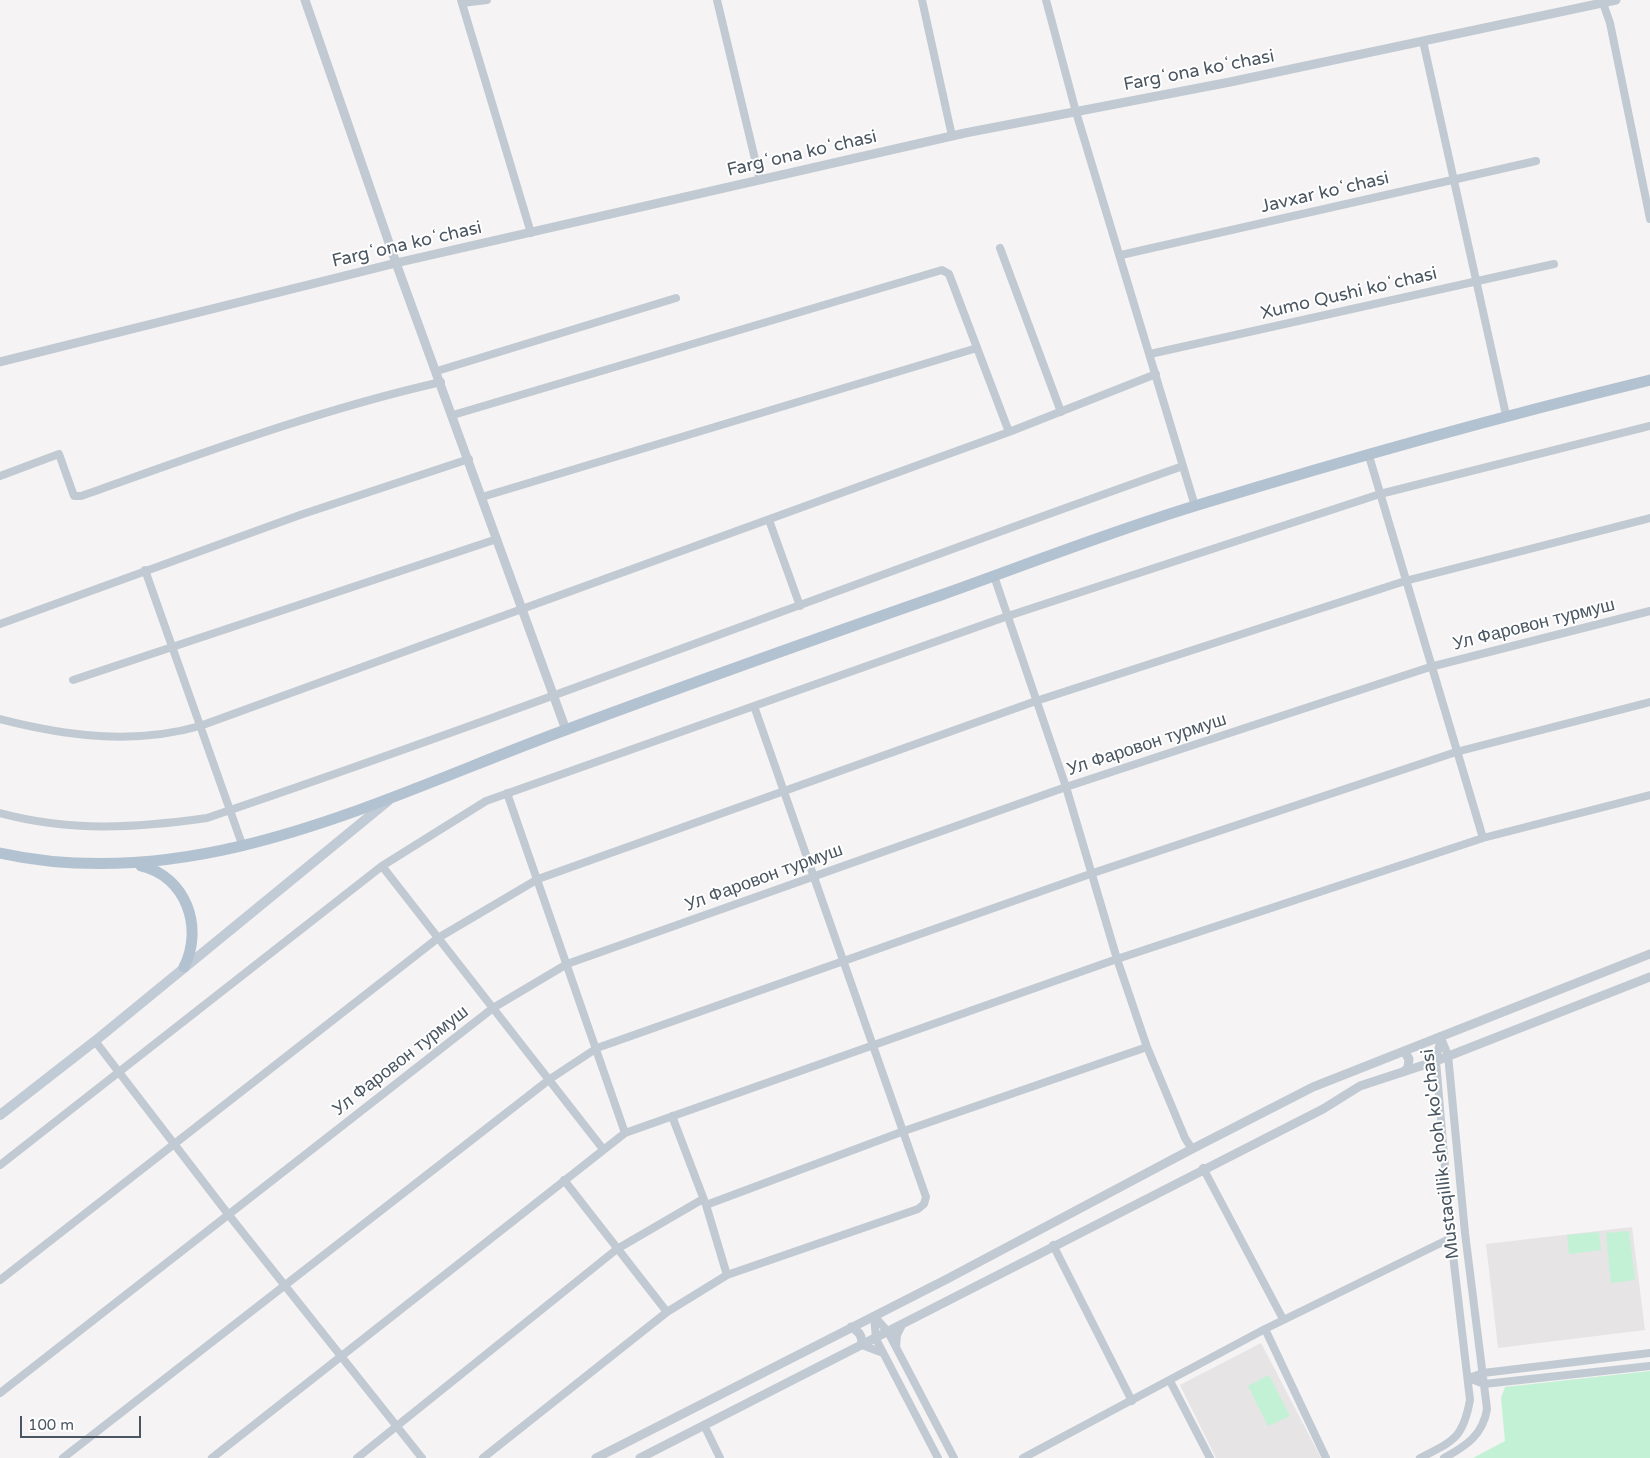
<!DOCTYPE html>
<html>
<head>
<meta charset="utf-8">
<style>
	body { margin:0 }
	#map { position:relative; width:1650px; height:1458px; overflow:hidden; background:#f5f3f3; font-family:"Varela Round",sans-serif }
	canvas { display:block }
	.scale { position:absolute; left:20px; top:1416px; width:121px; height:22px; box-sizing:border-box; border:2px solid #4a5661; border-top:0; padding-left:6px; font-size:15px; line-height:18px; white-space:nowrap; color:#4a5661; -webkit-text-stroke:4px #fff; paint-order:stroke }
</style>
</head>
<body>
<div id="map">
<canvas width="1650" height="1458"></canvas>
<div class="scale">100 m</div>
</div>
<script>
const ctx = document.querySelector('canvas').getContext('2d');
ctx.lineJoin = 'round';
function fill(path, color) { ctx.fillStyle = color; ctx.fill(path, 'evenodd'); }
function strokePath(path, color, width, dash) { ctx.strokeStyle = color; ctx.lineWidth = width; ctx.lineCap = dash ? 'butt' : 'round'; ctx.setLineDash(dash || []); ctx.stroke(path); }
function label(font, color, halo, rows, align = 'center') {
  ctx.font = font + ' "Varela Round",sans-serif'; ctx.lineWidth = 4; ctx.setLineDash([]); ctx.textBaseline = 'middle'; ctx.strokeStyle = halo; ctx.fillStyle = color; for (const [text, x, y, turn = 0] of rows) {
    ctx.save(); ctx.translate(x, y); ctx.rotate((+turn || 0) * Math.PI / 180); ctx.textAlign = isNaN(turn) ? turn : align; if (halo) ctx.strokeText(text, 0, 0); ctx.fillText(text, 0, 0); ctx.restore();
  }
}
fill(new Path2D(`
	M1632,1227L1645,1330L1498,1348L1486,1244Z
	M1261,1343L1321,1458H1216L1180,1385Z`), '#e6e4e5');
fill(new Path2D(`
	M1629,1231L1635,1280L1611,1283L1606,1233Z
	M1599,1232L1601,1250L1569,1254L1567,1235Z
	M1650,1371V1458H1473L1505,1441L1501,1398L1505,1387Z
	M1269,1375L1290,1416L1268,1426L1248,1386Z`), '#c3f1d5');
strokePath(new Path2D(`
	M461,0L531,233
	M717,0L760,180
	M922,0L952,136
	M1046,0L1076,112L1195,506
	M462,3L487,0
	M1603,3L1610,23L1650,219
	M1423,41L1506,415
	M1000,248L1061,412
	M1121,255L1536,161
	M1150,354L1554,264
	M437,371L676,298
	M453,415L942,270L949,274L1009,432
	M1369,456L1483,838
	M0,476L59,454L74,496H81C200,454 318,410 441,382
	M482,497L977,348
	M769,520L800,606
	M145,570L243,847
	M994,576L1066,787L1117,959L1147,1047L1185,1138L1192,1149
	M0,624L300,515L469,459
	M73,680L497,539
	M0,719C66,736 134,745 200,726L1009,432L1156,374
	M507,793L625,1133
	M0,813C70,832 136,828 207,818C535,707 857,581 1183,466
	M382,866L603,1149
	M1441,1038L1448,1055L1465,1233L1487,1409C1483,1435 1466,1446 1444,1458
	M95,1041L228,1214L422,1458
	M672,1116L706,1205L727,1275
	M0,1165L382,866L486,801L1008,616L1380,494L1650,426
	M1203,1168L1283,1319
	M564,1180L667,1312
	M706,1205L904,1131L1147,1047
	M1053,1245L1132,1401
	M0,1280L438,938L538,879L1036,701L1405,581L1650,518
	M862,1345L883,1353
	M896,1347L897,1335L902,1325
	M1469,1378L1484,1384L1650,1366
	M1469,1378L1483,1373L1650,1353
	M1170,1381L1210,1458
	M0,1393L493,1008L567,964L1066,787L1430,667L1650,611
	M704,1425L720,1458
	M63,1458L550,1079L597,1048L1093,873L1456,752L1650,702
	M212,1458L625,1133L1117,959L1483,838L1650,795
	M357,1458L617,1249L703,1199
	M483,1458L667,1312L727,1275L918,1209L924,1204L926,1197L754,706
	M938,1458L876,1339L874,1316L888,1332L954,1458
	M1023,1458L1265,1329
	M1326,1458L1265,1329L1451,1238
	M1420,1458C1454,1441 1463,1438 1470,1400L1451,1238L1436,1061L1441,1036`), '#c1cad2', 8);
strokePath(new Path2D(`
	M305,0L396,263L566,730
	M0,362L396,263L965,133L1230,82L1616,0
	M1403,1072L1408,1068L1409,1059L1404,1051
	M851,1327C860,1332 862,1336 862,1345
	M596,1458L947,1279L1192,1149L1313,1087L1650,954
	M640,1458L1323,1109L1360,1086L1436,1061L1650,977`), '#c1cad2', 9);
strokePath(new Path2D(`
	M0,1115L95,1041L388,801`), '#c1cbd6', 10);
strokePath(new Path2D(`
	M0,853C200,897 385,796 568,729C692,683 818,638 944,594C1028,564 1112,531 1198,505C1347,459 1498,417 1650,380
	M141,866C186,876 204,928 184,967`), '#b3c2d1', 11);
label('18px', '#4a5661', '#fff', [
	["Fargʻona koʻchasi",1199,71,-11],
	["Fargʻona koʻchasi",802,154,-13],
	["Javxar koʻchasi",1325,193,-13],
	["Fargʻona koʻchasi",407,245,-13],
	["Xumo Qushi koʻchasi",1349,294,-13],
	["Ул Фаровон турмуш",1534,625,-14],
	["Ул Фаровон турмуш",1147,745,-18],
	["Ул Фаровон турмуш",764,878,-20],
	["Ул Фаровон турмуш",401,1061,-38],
	["Mustaqillik shoh ko'chasi",1441,1154,-97]
]);
</script>
</body>
</html>
